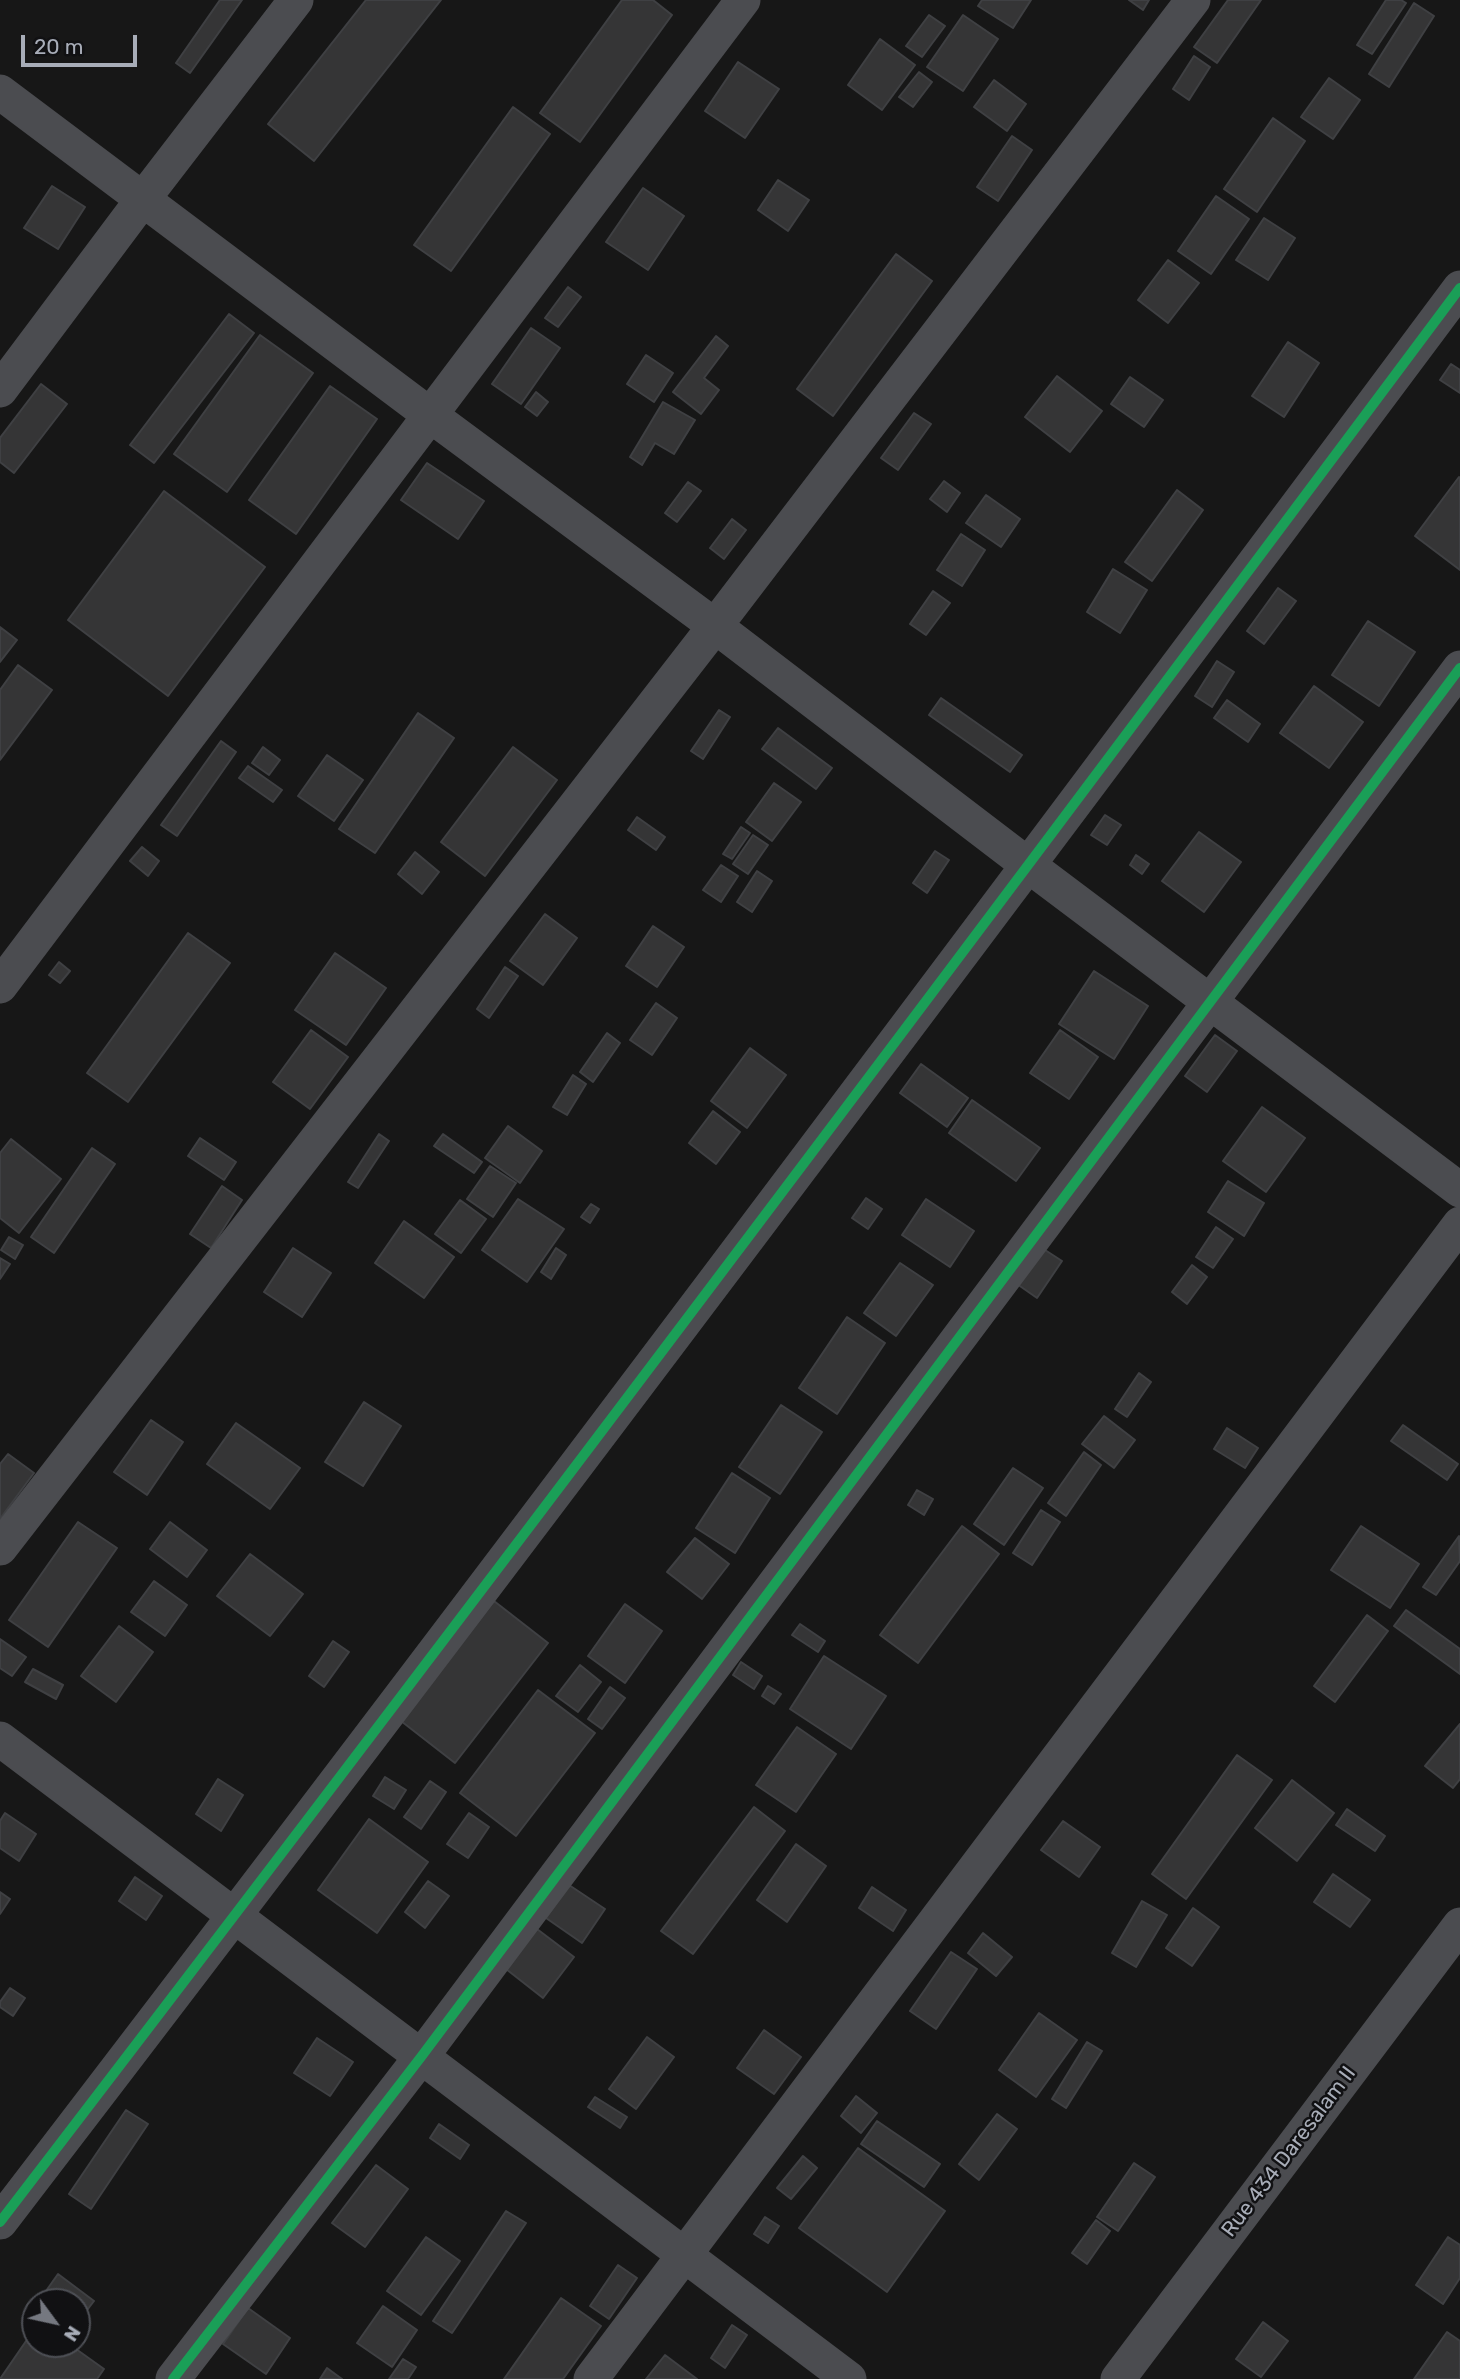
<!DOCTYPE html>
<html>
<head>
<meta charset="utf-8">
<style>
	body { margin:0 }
	#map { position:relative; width:1460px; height:2379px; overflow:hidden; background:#171717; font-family:Rubik,sans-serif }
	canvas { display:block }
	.north { position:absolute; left:21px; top:2288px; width:70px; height:70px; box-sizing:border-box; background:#111113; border:2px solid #4d4f55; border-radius:50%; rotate:123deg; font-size:19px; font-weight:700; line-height:28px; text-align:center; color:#a8adb8 }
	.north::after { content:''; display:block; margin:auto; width:24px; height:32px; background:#757880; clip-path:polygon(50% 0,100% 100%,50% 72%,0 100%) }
	.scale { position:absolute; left:21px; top:35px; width:116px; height:32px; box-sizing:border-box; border:4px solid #a8adb8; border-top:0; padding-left:9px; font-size:21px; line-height:24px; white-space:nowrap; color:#a8adb8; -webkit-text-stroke:5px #111113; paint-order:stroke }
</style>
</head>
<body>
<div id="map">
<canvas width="1460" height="2379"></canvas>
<div class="north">N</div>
<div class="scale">20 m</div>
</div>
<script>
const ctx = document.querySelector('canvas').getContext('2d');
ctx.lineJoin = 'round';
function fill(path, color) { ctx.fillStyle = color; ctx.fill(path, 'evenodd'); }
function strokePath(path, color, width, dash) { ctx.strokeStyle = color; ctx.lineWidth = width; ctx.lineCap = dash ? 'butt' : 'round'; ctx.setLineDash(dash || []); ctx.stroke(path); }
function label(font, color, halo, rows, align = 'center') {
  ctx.font = font + ' Rubik,sans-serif'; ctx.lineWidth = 5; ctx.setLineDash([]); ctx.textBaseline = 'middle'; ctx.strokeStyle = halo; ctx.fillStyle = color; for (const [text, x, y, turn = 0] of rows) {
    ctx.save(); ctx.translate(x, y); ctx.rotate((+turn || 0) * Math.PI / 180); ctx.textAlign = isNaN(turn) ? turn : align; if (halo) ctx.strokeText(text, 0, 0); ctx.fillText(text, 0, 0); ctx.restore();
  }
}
const building = new Path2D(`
	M220,0H242L190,73L176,63Z
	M366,0H441L314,161L268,124Z
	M622,0H653L672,15L580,142L540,113Z
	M982,0H1031L1013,28L978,6Z
	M1129,0H1149L1143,10Z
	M1228,0H1261L1217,63L1194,47Z
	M1386,0H1401L1406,3L1372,54L1357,45Z
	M1414,3L1434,16L1389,87L1369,74Z
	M929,15L945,26L922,57L906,46Z
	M963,15L998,39L963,91L927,67Z
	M880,39L915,65L882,110L848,85Z
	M1194,56L1210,67L1189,100L1173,89Z
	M738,62L779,89L745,138L705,111Z
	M919,72L932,82L913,107L899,97Z
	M1329,78L1360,100L1333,139L1301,117Z
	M994,80L1026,104L1007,131L974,107Z
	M513,107L550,134L451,271L414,245Z
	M1273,118L1305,141L1257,212L1224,189Z
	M1012,136L1032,150L998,201L977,187Z
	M778,180L809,200L788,231L758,210Z
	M52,186L85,207L58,249L24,228Z
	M643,188L684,216L648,270L606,242Z
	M1216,196L1249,219L1211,274L1178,251Z
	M1264,218L1295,238L1268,280L1236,260Z
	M896,254L932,281L833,416L797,389Z
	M1168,260L1199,283L1168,323L1138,300Z
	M568,287L581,297L558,327L545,318Z
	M229,314L254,333L154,463L130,445Z
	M531,328L560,348L521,404L492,384Z
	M260,335L313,373L227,492L174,454Z
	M716,336L728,346L704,378L719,390L701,414L673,392Z
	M1288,342L1319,363L1284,417L1252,396Z
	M646,355L673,373L654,402L627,384Z
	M1451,364L1460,370V393L1440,380Z
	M1057,376L1102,411L1070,452L1025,417Z
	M1130,377L1163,400L1144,427L1111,404Z
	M41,384L67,404L14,473L0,462V438Z
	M330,386L377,419L296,534L249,500Z
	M536,392L548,402L537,416L525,407Z
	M663,402L695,420L674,454L655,443L642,465L630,457Z
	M914,413L931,424L898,470L881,458Z
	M427,463L484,501L458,539L401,500Z
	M1459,477L1460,478V570L1415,536Z
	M944,481L960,493L947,512L930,499Z
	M688,482L701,491L677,522L665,513Z
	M1177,490L1203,510L1152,581L1125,562Z
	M164,491L265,567L168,696L68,620Z
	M986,495L1020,519L1001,547L966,523Z
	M732,519L746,530L724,559L710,548Z
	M961,534L985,550L962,586L937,570Z
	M1113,569L1147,590L1120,633L1087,612Z
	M1278,588L1296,601L1264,644L1247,631Z
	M933,591L950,603L926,635L910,624Z
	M1368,621L1415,652L1379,706L1332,675Z
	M0,627L17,640L0,662Z
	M1217,661L1234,672L1212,707L1195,696Z
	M18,665L52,690L0,760V690Z
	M1314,686L1363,722L1329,768L1280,733Z
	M941,698L1022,755L1010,772L929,715Z
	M1227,700L1260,724L1248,742L1214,718Z
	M719,710L730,717L703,759L691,751Z
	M418,713L454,738L375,853L339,829Z
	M778,728L832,768L816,789L762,749Z
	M221,741L236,752L177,836L161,825Z
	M263,747L280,760L269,775L252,763Z
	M513,747L557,780L485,876L441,842Z
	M327,755L363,780L334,821L298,796Z
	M248,766L282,790L273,802L239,778Z
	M774,783L801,802L772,841L746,822Z
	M1105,815L1121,825L1107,845L1091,835Z
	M637,817L665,837L656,850L628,830Z
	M741,827L750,833L732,859L723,854Z
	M1199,832L1241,862L1204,912L1162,881Z
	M753,835L768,845L748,874L733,864Z
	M142,847L159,861L148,876L130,861Z
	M935,851L949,860L927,893L913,883Z
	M415,852L439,872L422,894L398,874Z
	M1136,855L1149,864L1142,874L1130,865Z
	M721,865L738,876L721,902L703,890Z
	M757,871L772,881L752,912L737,902Z
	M545,914L577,938L543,985L510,961Z
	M653,926L684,947L657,987L626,966Z
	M188,933L230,963L128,1102L87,1073Z
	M335,953L386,988L346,1045L295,1010Z
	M59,962L70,971L60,983L49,975Z
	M505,967L518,976L489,1018L477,1009Z
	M1094,971L1148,1006L1114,1059L1059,1024Z
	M656,1003L677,1018L652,1055L630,1040Z
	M311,1030L348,1057L310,1109L273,1082Z
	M1060,1030L1098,1057L1069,1099L1030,1073Z
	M607,1033L620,1043L593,1082L580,1072Z
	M1215,1035L1237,1051L1207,1092L1185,1076Z
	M750,1048L786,1075L747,1128L711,1101Z
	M921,1064L968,1098L947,1127L900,1093Z
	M573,1075L586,1084L567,1115L553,1107Z
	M972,1100L1040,1148L1016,1181L949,1133Z
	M1262,1107L1305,1138L1266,1192L1223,1161Z
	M713,1111L740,1132L716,1164L689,1143Z
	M508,1126L542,1151L520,1183L485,1158Z
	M379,1134L389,1141L358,1188L348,1182Z
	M443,1134L482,1162L474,1173L434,1146Z
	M200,1138L236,1162L224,1180L188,1156Z
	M11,1139L61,1179L19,1233L0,1218V1153Z
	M92,1148L115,1164L54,1253L31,1237Z
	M490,1166L516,1183L493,1217L467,1199Z
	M1228,1181L1264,1203L1244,1236L1208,1212Z
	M222,1186L242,1200L211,1248L190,1234Z
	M866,1198L882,1209L868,1229L852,1218Z
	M518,1199L564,1229L527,1282L482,1250Z
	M926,1199L974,1231L950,1267L902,1235Z
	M460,1200L486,1219L461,1253L435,1234Z
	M591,1204L599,1209L590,1223L581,1217Z
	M404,1221L454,1257L424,1298L375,1263Z
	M1216,1227L1233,1239L1213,1268L1196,1257Z
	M9,1237L23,1245L15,1259L1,1250Z
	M293,1248L331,1273L302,1317L264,1292Z
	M556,1248L566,1255L551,1279L541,1272Z
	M1042,1248L1062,1261L1037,1298L1017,1284Z
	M0,1258L10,1264L0,1279Z
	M900,1263L933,1285L896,1336L864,1313Z
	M1192,1265L1207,1277L1187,1304L1172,1292Z
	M847,1317L885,1343L837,1414L799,1388Z
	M1139,1373L1151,1382L1127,1417L1115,1409Z
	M364,1402L401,1426L363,1486L325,1462Z
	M781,1405L822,1432L780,1494L739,1467Z
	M1104,1416L1135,1440L1114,1468L1082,1444Z
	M151,1420L183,1442L147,1495L114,1472Z
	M236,1423L300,1468L270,1509L207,1464Z
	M1403,1425L1458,1464L1447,1480L1391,1441Z
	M1227,1428L1258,1448L1245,1468L1214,1449Z
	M1084,1452L1101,1465L1066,1516L1048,1503Z
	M8,1454L34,1473L0,1519V1464Z
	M1013,1468L1043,1488L1004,1545L974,1524Z
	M732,1473L770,1498L735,1553L696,1528Z
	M917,1490L933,1499L924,1515L908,1505Z
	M1041,1510L1060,1522L1032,1565L1013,1553Z
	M78,1522L117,1548L48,1647L9,1620Z
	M170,1522L207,1550L187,1577L150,1549Z
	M962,1526L999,1554L918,1663L880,1635Z
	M1361,1526L1419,1564L1390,1608L1331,1570Z
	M1459,1536L1460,1561L1436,1595L1423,1587Z
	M695,1538L729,1564L702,1599L667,1572Z
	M250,1554L303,1594L270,1636L217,1596Z
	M154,1581L187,1605L165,1636L131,1612Z
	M494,1601L548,1643L455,1763L401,1721Z
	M625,1604L662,1631L625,1683L588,1656Z
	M1406,1610L1460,1649V1674L1394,1626Z
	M1367,1615L1388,1631L1335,1702L1314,1686Z
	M800,1624L825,1641L818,1652L792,1635Z
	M119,1626L153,1652L116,1702L81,1676Z
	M0,1639L26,1657L12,1676L0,1668Z
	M333,1641L349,1652L324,1687L309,1676Z
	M824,1656L886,1696L851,1749L790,1709Z
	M741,1662L762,1676L754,1689L733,1675Z
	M580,1665L601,1682L578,1712L556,1696Z
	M33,1669L63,1685L56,1699L25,1682Z
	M768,1686L781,1694L774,1704L762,1696Z
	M610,1687L625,1698L602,1729L588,1719Z
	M538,1690L595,1733L516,1836L460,1793Z
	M1460,1724V1779L1453,1788L1425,1766Z
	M797,1727L836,1754L796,1812L756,1785Z
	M1237,1755L1272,1780L1186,1899L1152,1874Z
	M385,1777L406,1790L394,1809L373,1796Z
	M218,1779L243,1795L221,1831L196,1814Z
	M1292,1780L1334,1813L1297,1861L1255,1828Z
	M430,1781L446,1792L421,1829L404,1817Z
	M754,1807L785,1831L693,1954L661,1931Z
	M1347,1809L1385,1836L1375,1851L1336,1825Z
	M5,1813L36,1834L19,1861L0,1848V1821Z
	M469,1813L489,1827L468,1858L447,1844Z
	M369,1819L428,1862L377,1933L318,1890Z
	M1063,1821L1100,1847L1079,1877L1041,1850Z
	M796,1844L826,1866L787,1922L757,1900Z
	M1333,1874L1370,1900L1350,1927L1314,1902Z
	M135,1877L162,1896L146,1920L119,1901Z
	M428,1881L449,1896L425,1928L405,1912Z
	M569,1885L605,1909L582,1943L546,1918Z
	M872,1887L906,1910L893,1931L859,1908Z
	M0,1892L10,1899L0,1914Z
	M1142,1901L1167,1915L1136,1967L1112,1953Z
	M1193,1908L1219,1927L1192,1966L1166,1948Z
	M537,1929L574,1957L543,1998L506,1969Z
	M983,1933L1012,1957L996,1976L968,1953Z
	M951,1952L977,1969L936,2029L910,2011Z
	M10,1988L25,1998L13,2016L0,2007V2002Z
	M1039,2013L1077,2040L1036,2097L999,2070Z
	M764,2030L801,2057L774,2094L737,2068Z
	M647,2037L674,2057L636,2109L609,2089Z
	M317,2038L353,2062L330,2096L294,2073Z
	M1087,2042L1102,2051L1066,2108L1052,2099Z
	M856,2096L877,2113L861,2133L841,2116Z
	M595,2097L627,2117L620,2128L588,2107Z
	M126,2110L148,2124L91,2209L69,2194Z
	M997,2114L1017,2129L979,2180L959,2164Z
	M877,2121L940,2164L924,2187L861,2144Z
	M439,2124L469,2145L460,2159L430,2138Z
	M858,2148L945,2211L887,2292L799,2228Z
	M803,2156L817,2168L791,2199L777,2188Z
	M1134,2163L1155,2177L1118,2231L1097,2217Z
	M376,2165L408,2189L365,2247L332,2223Z
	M506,2211L526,2223L452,2333L433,2321Z
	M765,2217L779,2226L768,2243L754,2234Z
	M1096,2220L1110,2231L1087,2264L1072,2253Z
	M426,2237L460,2261L421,2315L387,2291Z
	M1448,2237L1460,2245V2278L1443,2304L1416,2285Z
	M618,2265L637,2278L609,2319L590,2306Z
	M58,2274L94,2301L81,2318L77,2314V2302H60L46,2291Z
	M561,2298L601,2326L563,2379H504Z
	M383,2306L417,2330L392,2367L357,2343Z
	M248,2308L290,2338L266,2374L223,2344Z
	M1263,2322L1288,2341L1261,2377L1236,2359Z
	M732,2325L747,2335L725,2368L711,2358Z
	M35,2328V2344H69L104,2369L97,2379H0Z
	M1447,2332L1460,2341V2379H1414Z
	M665,2355L697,2379H646Z
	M403,2359L416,2367L408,2379H389Z
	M327,2368L342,2379H320Z`);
fill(building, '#353536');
strokePath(building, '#3f4043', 2);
strokePath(new Path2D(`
	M0,92L430,415L715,626L1028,865L1460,1190
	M0,390L143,199L296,0
	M0,986L743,0
	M0,1548L715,626L1193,0
	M0,1739L849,2379
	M0,2222C492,1581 977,935 1460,288
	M173,2379L421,2057L1460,668
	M591,2379L1460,1224
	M1118,2379L1460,1925`), '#4b4c50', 35);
strokePath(new Path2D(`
	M0,2222C492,1581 977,935 1460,288
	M173,2379L421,2057L1460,668`), '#1a9f57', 10);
label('21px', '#a8adb8', '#111113', [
	["Rue 434 Daresalam II",1289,2152,-53]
]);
</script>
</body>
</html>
